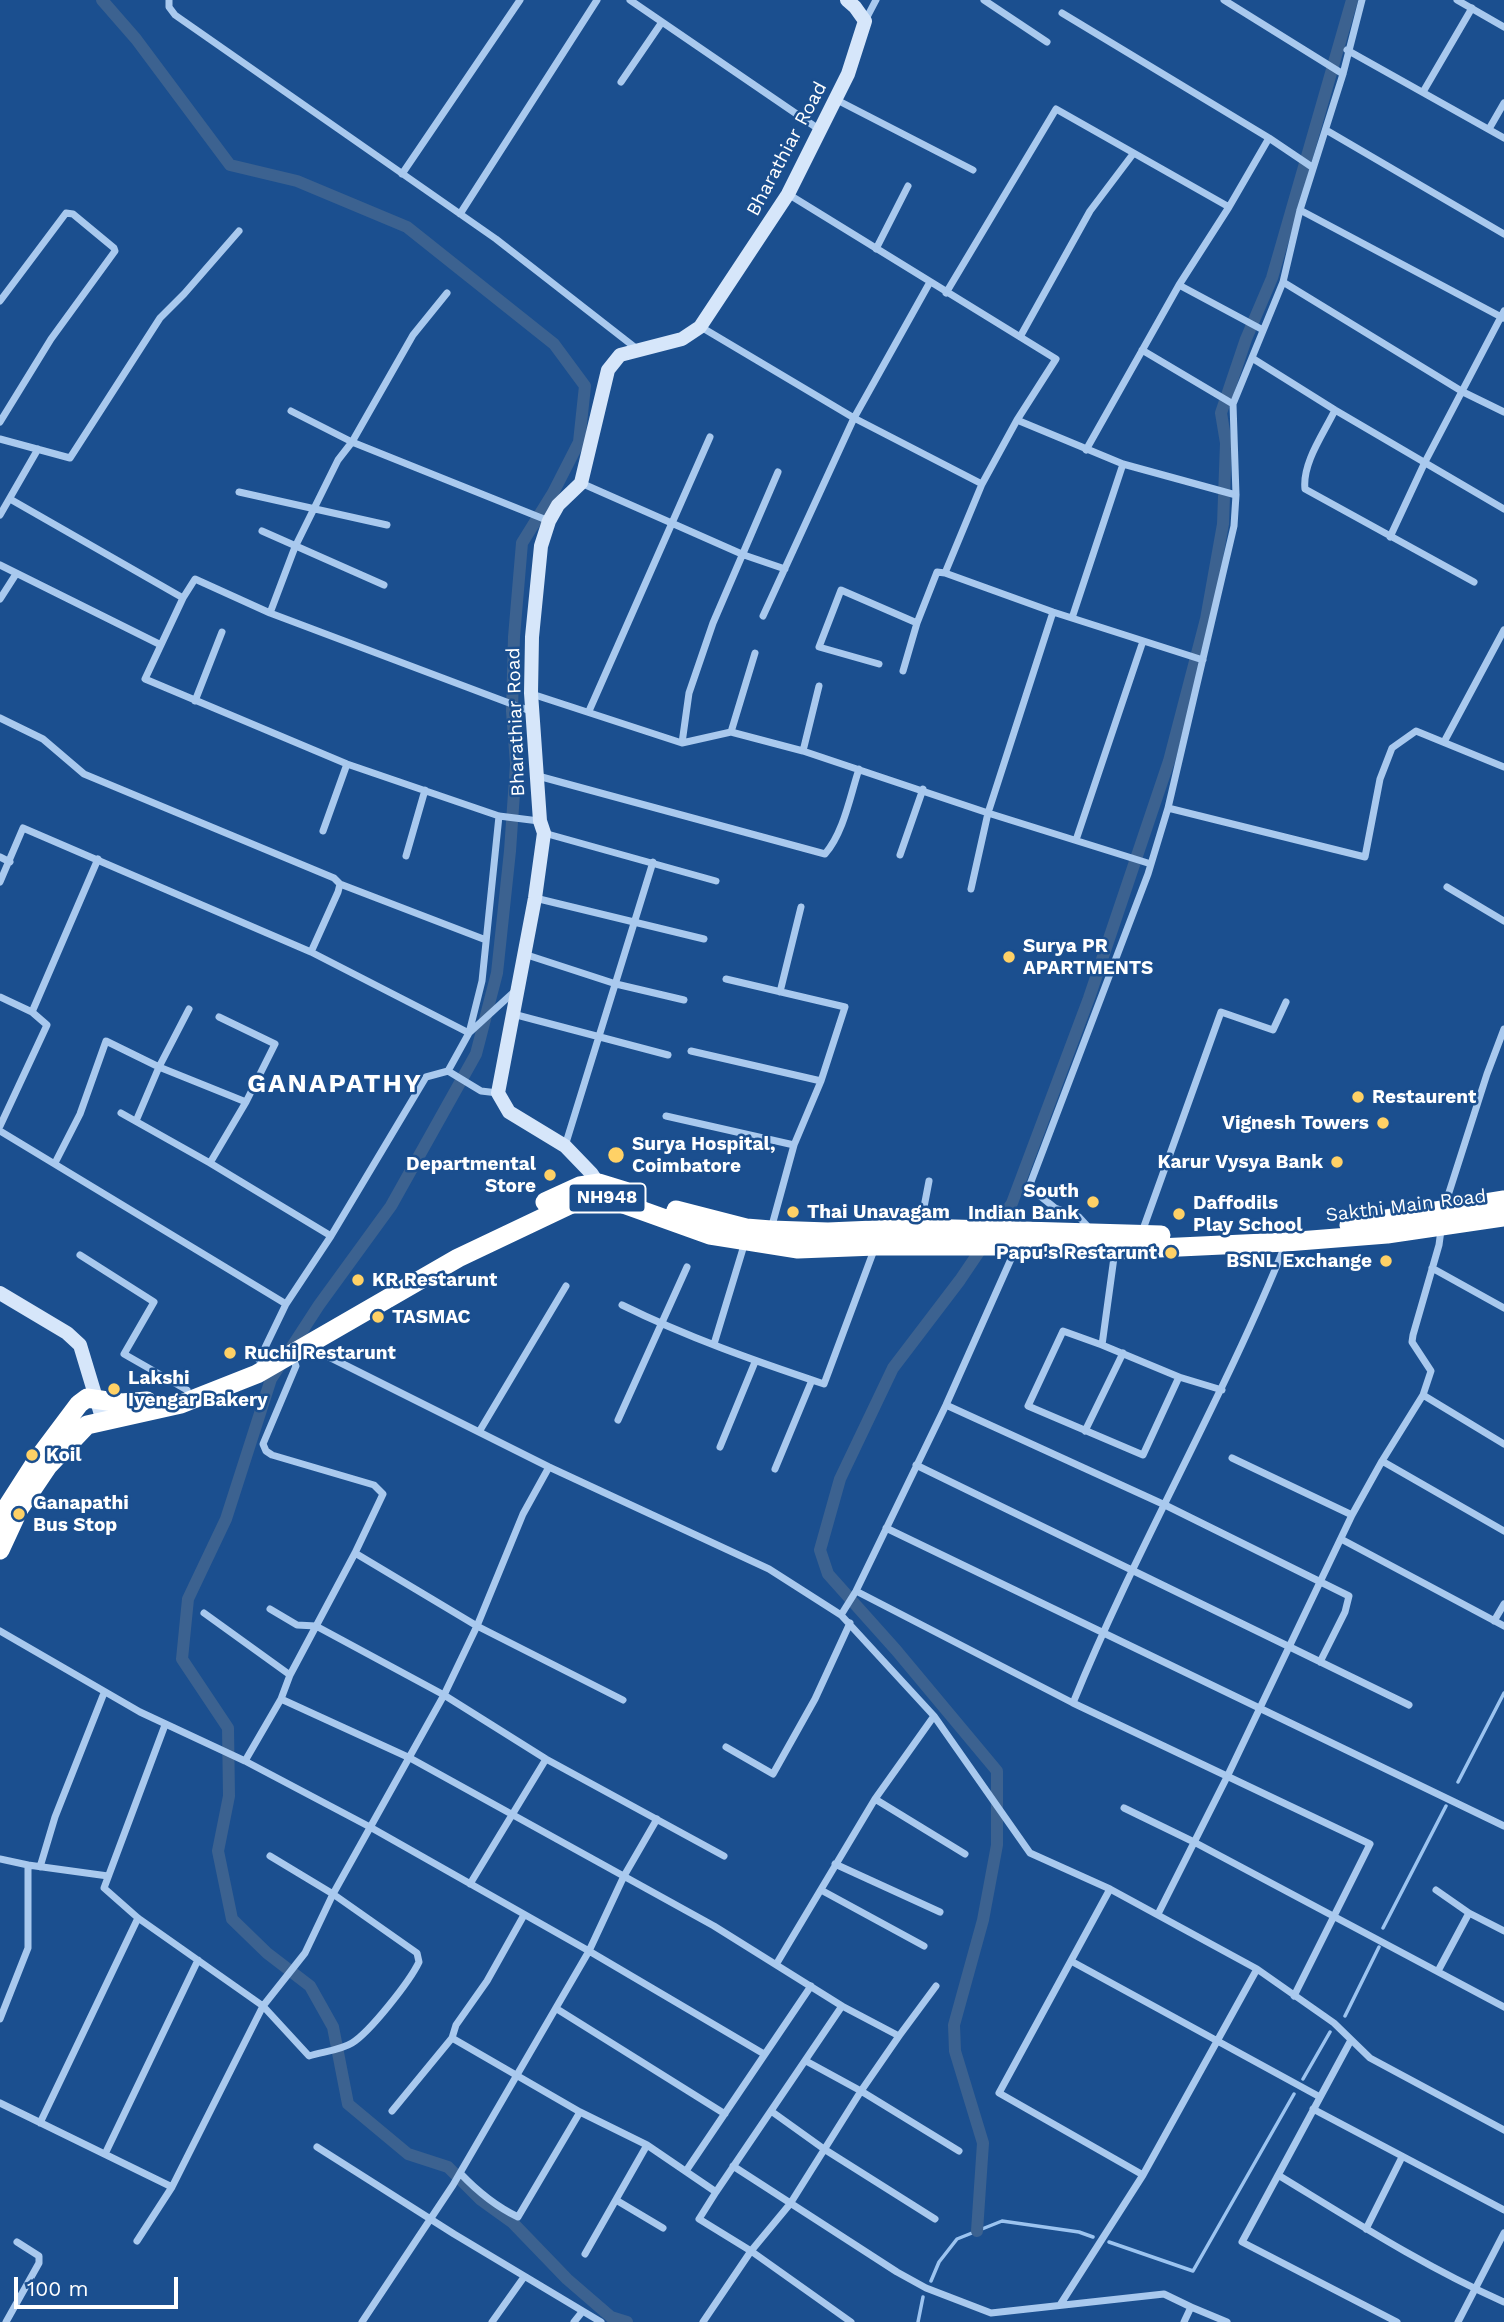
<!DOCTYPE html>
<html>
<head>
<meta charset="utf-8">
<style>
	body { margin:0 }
	#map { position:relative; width:1504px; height:2322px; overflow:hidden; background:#1b4f8f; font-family:"Work Sans",sans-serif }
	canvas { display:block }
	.scale { position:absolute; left:14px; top:2277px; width:164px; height:32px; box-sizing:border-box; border:4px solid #fff; border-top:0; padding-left:9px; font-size:21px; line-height:24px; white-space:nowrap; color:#fff; -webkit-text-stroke:5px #1b4f8f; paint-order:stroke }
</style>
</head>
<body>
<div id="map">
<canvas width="1504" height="2322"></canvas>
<div class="scale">100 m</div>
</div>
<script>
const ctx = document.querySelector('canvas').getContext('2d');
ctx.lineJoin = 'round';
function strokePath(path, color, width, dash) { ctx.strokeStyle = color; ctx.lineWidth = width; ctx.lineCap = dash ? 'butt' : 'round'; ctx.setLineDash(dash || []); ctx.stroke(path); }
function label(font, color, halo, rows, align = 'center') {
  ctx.font = font + ' "Work Sans",sans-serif'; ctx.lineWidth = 5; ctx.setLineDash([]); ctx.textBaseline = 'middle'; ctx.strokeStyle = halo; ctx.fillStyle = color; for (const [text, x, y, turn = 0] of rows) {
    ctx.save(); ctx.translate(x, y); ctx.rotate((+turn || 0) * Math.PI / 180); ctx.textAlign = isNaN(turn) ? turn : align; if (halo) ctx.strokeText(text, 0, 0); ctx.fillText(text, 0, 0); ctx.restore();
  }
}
strokePath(new Path2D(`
	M1458,1782L1504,1693
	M1383,1928L1446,1806
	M1345,2016L1379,1947
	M1303,2079L1330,2032
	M1109,2242L1193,2271L1294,2094
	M931,2281L939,2262L957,2239L1002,2221L1079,2232L1093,2237
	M918,2322L923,2297`), '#9cc4f0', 3.5);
strokePath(new Path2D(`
	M102,0L136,39L230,165L297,181L407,227L554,344L585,386L579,442L553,493L522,543L514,637L512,711L516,764L510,851L497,973L476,1054L391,1206L319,1305L271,1379L226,1519L188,1599L182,1659L228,1728L229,1796L218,1851L232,1919L267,1953L310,1986L333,2027L348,2104L408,2154L448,2167L481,2200L513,2223L567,2279L611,2317L627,2322
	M977,2231L983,2143L955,2051L954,2025L983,1920L997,1845V1771L896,1650L828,1574L820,1550L840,1479L893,1368L960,1280L1012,1203L1089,998L1169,761L1206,619L1223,524L1226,443L1221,413L1246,339L1272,278L1352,0`), '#3c6290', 12);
strokePath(new Path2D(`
	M169,0V7L175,15L496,239L637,349
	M630,0L820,130
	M984,0L1047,42
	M1224,0L1343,74
	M1457,0L1504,27
	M1062,13L1269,138
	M865,21L876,0
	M1347,50L1504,138
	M621,82L662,22
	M1423,92L1472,8
	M835,99L973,170
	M1489,129L1504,103
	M1326,130L1504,234
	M402,174L520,0
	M788,194L1056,359L1017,420L982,484
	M1300,210L1503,318
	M460,214L597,0
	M876,249L908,186
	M1283,282L1463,392L1504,412
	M1179,285L1263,330
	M946,293L1056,109L1229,207
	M0,301L66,213L73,214L114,248L115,251L51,339L0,422
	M701,327L854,418L982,484L945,573L1053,612L1203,660
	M1020,337L1090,211L1133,154
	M1142,350L1233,404
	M1252,358L1335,410L1504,509
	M1335,410C1324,433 1302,463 1305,489L1474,582
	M291,411L352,442L549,521
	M1017,420L1123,464L1236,495
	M0,439L70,458L160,318L184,294L239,231
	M1086,450L1179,285L1229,207L1269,138L1312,167
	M581,483L744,555L785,569
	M239,492L387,525
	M10,499L183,598L195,579L270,613L533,712
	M0,515L38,449
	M262,531L384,585
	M1390,537L1425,462L1504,311
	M0,565L161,645
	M183,598L145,679L347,764L499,816L539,821
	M0,599L16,574
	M270,613L295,547L338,460L352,442L413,335L447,293
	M763,616L854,418L930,282
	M1072,618L1123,464
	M879,664L819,647L841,590L917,623
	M903,671L917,623L937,572L945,573
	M532,694L682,743L731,732L803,751L988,813L1151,864
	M195,701L222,632
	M589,711L710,437
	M0,718L43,739L84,774L334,878L340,884L338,892L311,952L469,1033L516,990
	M731,732L755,653
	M1444,742L1504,630
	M682,743L689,693L713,623L778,472
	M803,751L819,686
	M538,776L825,854C844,832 850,796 859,769
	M1168,808L1365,857L1380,779L1392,748L1416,731L1504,767
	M323,831L347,764
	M544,833L716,881
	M1076,840L1143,641
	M900,855L923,789
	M406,856L425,790
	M0,857L10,862
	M0,882L23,828L311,952
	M340,884L486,940
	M1447,887L1504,921
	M971,889L988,813L1053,612
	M535,898L704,939
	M524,954L616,984L684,1000
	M726,979L845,1007L821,1081L794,1145L771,1229
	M780,992L801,907
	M0,997L32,1012L47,1025L0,1126
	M32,1012L98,859
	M513,1014L668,1055
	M691,1051L821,1081
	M448,1071L469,1033L482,981L499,816
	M121,1113L210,1163L331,1236
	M666,1116L794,1145
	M136,1121L159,1067L189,1009
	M0,1131L286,1304L331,1236L426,1077L448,1071L481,1091L498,1093
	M565,1146L653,862
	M55,1163L80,1114L106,1041L159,1067L246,1102
	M210,1163L246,1102L275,1044L219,1017
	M1444,1208L1487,1074L1504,1029
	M920,1228L929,1181
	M1091,1230L1079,1217L1055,1208L1029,1187L1148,874L1168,808L1234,526L1236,495L1233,404L1283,282L1300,210L1343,74L1362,0
	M1142,1232L1221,1012L1273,1030L1286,1002
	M1115,1250L1102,1345L1179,1377L1222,1390
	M80,1255L154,1302L124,1354L187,1390
	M1432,1268L1504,1308
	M622,1305C687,1337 755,1361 824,1384L874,1250
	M714,1344L745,1242
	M1102,1345L1063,1331L1028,1406L1143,1455L1179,1377
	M309,1347L549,1467L769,1569L841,1615L934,1716L1030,1853L1110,1889L1257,1969L1334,2023L1370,2058L1504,2130
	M259,1360L286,1304
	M1423,1395L1504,1444
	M946,1405L1165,1505L1349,1596L1345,1612L1320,1662
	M618,1420L687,1267
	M1085,1431L1123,1353
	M479,1432L566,1286
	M720,1447L755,1362
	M1232,1458L1352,1515
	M1382,1461L1504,1531
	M916,1465L1409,1705
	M775,1469L812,1380
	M886,1528L1504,1826
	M1341,1539L1504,1626
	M355,1553L477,1626L623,1700
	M856,1591L1073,1703L1370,1844L1294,1996
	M270,1609L297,1625L316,1626L444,1695L546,1759L724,1856
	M204,1613L290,1675
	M841,1615L856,1591L946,1405L1015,1250
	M1494,1621L1504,1604
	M0,1631L140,1712L245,1761L370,1827L589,1951L453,2185L362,2322
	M281,1699L410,1758L714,1926L842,2006L899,2036L861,2091L790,2204L751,2251L703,2322
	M1073,1703C1137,1546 1223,1400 1286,1243
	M726,1747L773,1774L815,1699L850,1623
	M245,1761L281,1699L290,1675L355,1553L383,1494L374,1485L272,1455L266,1451L263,1444L296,1366L292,1356
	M875,1799L965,1854
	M1124,1808L1194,1842L1504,2007
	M657,1819L624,1876L589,1951L764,2054
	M270,1856L333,1894L417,1953L419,1962C410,1981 370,2032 352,2043C341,2050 322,2052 309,2056L263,2006L305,1953L333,1894L444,1695L477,1626L523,1514L549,1467
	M0,1859L28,1865
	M835,1864L940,1912
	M40,1867L55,1817L104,1693
	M470,1884L546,1759
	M1110,1889L999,2093L1143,2175L1257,1969
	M821,1890L924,1946
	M1436,1890L1469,1913
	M1158,1914L1227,1777L1352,1515L1382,1461L1423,1395L1431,1371L1412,1342L1413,1335L1439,1245L1441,1230
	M1071,1961L1320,2097
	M777,1963L875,1799L934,1716
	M1438,1971L1469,1913L1504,1931
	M557,2009L725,2114
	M0,2019L28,1948V1865L108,1876
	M899,2036L936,1986
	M452,2038L580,2112L647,2145L716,2192L699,2219L751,2251L851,2322
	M1351,2040L1242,2242L1397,2322
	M806,2061L861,2091L959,2151
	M0,2103L172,2187L263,2006L138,1918L104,1888L165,1725
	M1313,2109L1504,2210
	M392,2111L452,2038L456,2025L487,1981L524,1915
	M771,2111L824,2149L935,2219
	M40,2123L138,1918
	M317,2147L454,2234L601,2322
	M105,2154L198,1960
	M733,2166L897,2272L926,2288L991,2313L1164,2294L1191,2307
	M686,2171L811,1986
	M460,2173C478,2192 495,2206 518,2217L580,2112
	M1278,2175C1352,2220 1425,2267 1504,2302
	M716,2192L842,2006
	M616,2200L663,2228
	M1366,2229L1402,2157
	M137,2241L172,2187
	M585,2254L647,2145
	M1060,2305L1143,2175
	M6,2322L39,2263V2256L17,2242
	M492,2322L524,2277
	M574,2322L582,2312
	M1184,2322L1191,2307L1227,2322
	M1458,2322L1504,2233`), '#a9c9ee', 7);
strokePath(new Path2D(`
	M601,1188L591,1173L565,1146L509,1112L498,1093L535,898L544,833L540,821L531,693L532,637L541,546L549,521L558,505L581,483L608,370L620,355L682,339L700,327L788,194L848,74L865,21L855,7L847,0
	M0,1293L67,1333L80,1345L103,1421`), '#d6e6fa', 14);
strokePath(new Path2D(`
	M545,1202L580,1186L599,1183L625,1191
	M676,1210L746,1228L771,1230L828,1232L920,1228L1161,1235
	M1349,1225L1504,1200
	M0,1518L37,1460L79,1404L87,1398L121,1403L147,1401
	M0,1550L19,1509L48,1466L87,1425L181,1404L257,1374L458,1258L578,1201L604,1197L710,1235L798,1249L876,1246H1011L1116,1250L1286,1242L1387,1234L1504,1217`), '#fff', 19);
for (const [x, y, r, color] of [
	[1009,957,7,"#ffd166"],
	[1358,1097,7,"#ffd166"],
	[1383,1123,7,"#ffd166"],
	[616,1155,9,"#ffd166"],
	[1337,1162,7,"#ffd166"],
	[550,1175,7,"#ffd166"],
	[1093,1202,7,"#ffd166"],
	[793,1212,7,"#ffd166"],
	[1179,1214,7,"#ffd166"],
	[1171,1253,7,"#ffd166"],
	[1386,1261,7,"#ffd166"],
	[358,1280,7,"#ffd166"],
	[378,1317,7,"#ffd166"],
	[230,1353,7,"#ffd166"],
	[114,1389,7,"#ffd166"],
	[32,1455,7,"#ffd166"],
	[19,1514,7,"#ffd166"]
]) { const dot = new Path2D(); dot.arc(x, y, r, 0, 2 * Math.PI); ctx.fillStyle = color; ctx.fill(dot); strokePath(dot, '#1b4f8f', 2.5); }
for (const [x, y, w] of [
	[607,1198,77]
]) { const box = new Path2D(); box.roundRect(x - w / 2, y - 14.5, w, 29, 5); ctx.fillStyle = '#1b4f8f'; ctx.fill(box); strokePath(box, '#fff', 2); }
label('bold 18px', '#fff', null, [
	["NH948",607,1198]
]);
label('19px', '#fff', '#1b4f8f', [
	["Bharathiar Road",787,149,-62],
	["Bharathiar Road",516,722,-92],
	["Sakthi Main Road",1406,1206,-7]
]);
label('bold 19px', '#fff', '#1b4f8f', [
	["Surya PR",1023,946],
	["APARTMENTS",1023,968],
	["Restaurent",1372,1097],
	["Vignesh Towers",1369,1123,"right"],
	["Surya Hospital,",632,1144],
	["Coimbatore",632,1166],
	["Karur Vysya Bank",1323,1162,"right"],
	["Departmental",536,1164,"right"],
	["Store",536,1186,"right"],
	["South",1079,1191,"right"],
	["Indian Bank",1079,1213,"right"],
	["Daffodils",1193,1203],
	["Play School",1193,1225],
	["Thai Unavagam",807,1212],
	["Papu's Restarunt",1157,1253,"right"],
	["BSNL Exchange",1372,1261,"right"],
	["KR Restarunt",372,1280],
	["TASMAC",392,1317],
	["Ruchi Restarunt",244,1353],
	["Lakshi",128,1378],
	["Iyengar Bakery",128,1400],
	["Koil",46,1455],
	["Ganapathi",33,1503],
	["Bus Stop",33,1525]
], 'left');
ctx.letterSpacing = '2px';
label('bold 26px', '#fff', '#1b4f8f', [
	["GANAPATHY",335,1084]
]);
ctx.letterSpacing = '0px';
</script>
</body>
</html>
